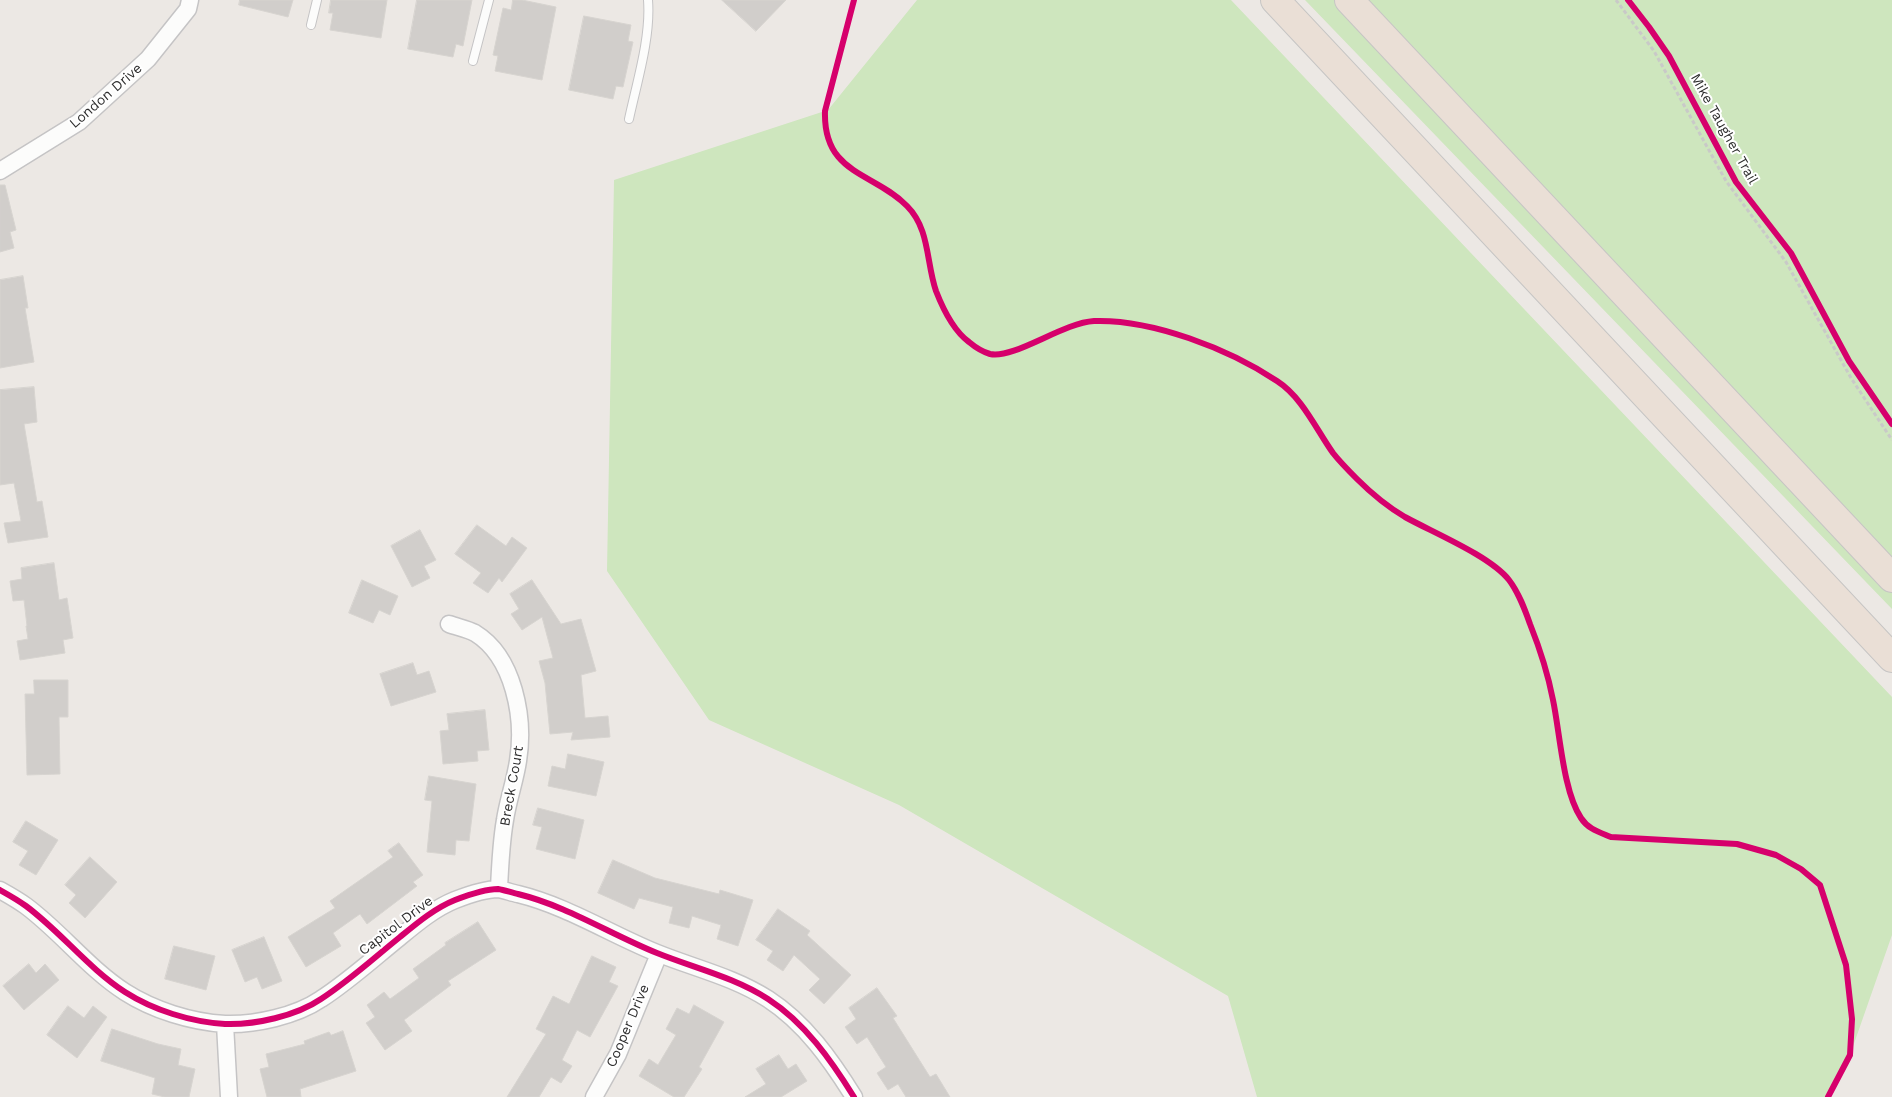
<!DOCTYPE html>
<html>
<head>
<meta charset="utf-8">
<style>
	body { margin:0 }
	canvas { display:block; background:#ece8e4 }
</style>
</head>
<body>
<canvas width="1892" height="1097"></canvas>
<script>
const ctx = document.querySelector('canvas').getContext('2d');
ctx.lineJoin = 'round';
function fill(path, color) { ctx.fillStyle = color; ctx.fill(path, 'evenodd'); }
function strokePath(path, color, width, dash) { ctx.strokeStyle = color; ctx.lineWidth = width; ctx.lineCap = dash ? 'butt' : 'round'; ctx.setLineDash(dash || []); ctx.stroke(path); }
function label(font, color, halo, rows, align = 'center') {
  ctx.font = font + ' "Work Sans",sans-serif'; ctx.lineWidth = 4; ctx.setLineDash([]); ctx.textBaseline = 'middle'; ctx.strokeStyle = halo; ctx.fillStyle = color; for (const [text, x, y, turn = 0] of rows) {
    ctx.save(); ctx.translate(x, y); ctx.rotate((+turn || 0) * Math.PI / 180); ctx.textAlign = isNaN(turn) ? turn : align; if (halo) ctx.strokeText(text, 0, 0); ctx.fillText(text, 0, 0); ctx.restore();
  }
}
fill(new Path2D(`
	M917,0H1231L1892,697V935L1850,1055L1825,1097H1257L1228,996L899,805L709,720L607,571L614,180L828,110Z
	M1305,0H1892V609Z`), '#cee6be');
const building = new Path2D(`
	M240,0H293L288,17L239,5Z
	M331,0H387L381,38L330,30L333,13H329Z
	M417,0H472L463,46L456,44L453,57L408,49Z
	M513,0H522L556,7L542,80L495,71L498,56L493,55L503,8L511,10Z
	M722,0H786L756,31Z
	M584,16L631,25L628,41L633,42L623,87L616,86L613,99L569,90Z
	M0,185H5L16,230L10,232L14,248L0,252Z
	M23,276L28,308H25L34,362L0,368V280Z
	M34,387L37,422L24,424L37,502L42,501L48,537L8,543L4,523L21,521L14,483L0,485V390Z
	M477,525L506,546L512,537L527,548L502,582L499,578L488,593L473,583L481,573L455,554Z
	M420,530L436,560L424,566L430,578L412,587L391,546Z
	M54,563L59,600L67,598L73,638L63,640L65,653L20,660L17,641L28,639L26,626H27L24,600L13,601L10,581L22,579L21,568Z
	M362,580L398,596L390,615L379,610L373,623L349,613Z
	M532,580L561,624L581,619L596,671L581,675L585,718L608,716L610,737L571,740L573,732L550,734L545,683L539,661L553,658L542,617L522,630L511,614L519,609L510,594Z
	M413,663L417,675L429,671L436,692L391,706L380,674Z
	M34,680H68V717H59L60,774L27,775L25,694H34Z
	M485,710L489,750L477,751L478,761L443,764L440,731L449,730L447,714Z
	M568,754L604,762L596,796L548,786L552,766L565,769Z
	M429,776L476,784L469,841L456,840L455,855L427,852L432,801L425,800Z
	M538,808L584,820L575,859L536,849L542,827L533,825Z
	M26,821L58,840L36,875L19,865L28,851L13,842Z
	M399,843L423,875L413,882L417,886L367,924L360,914L333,933L341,946L306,967L288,937L335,908L330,901L393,857L388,851Z
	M90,857L117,882L85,918L69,903L76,895L65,885Z
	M613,860L655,878L719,894L720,890L753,900L738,946L717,939L721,925L692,916L689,928L669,923L673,907L639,898L634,909L598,893Z
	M778,909L810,931L807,935L851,975L824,1004L809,990L820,979L794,955L783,971L767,960L773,951L756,940Z
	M478,922L496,950L448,981L451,985L404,1020L412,1031L385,1050L366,1023L375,1017L367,1005L384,992L390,999L419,978L413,969L446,945L445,943Z
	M264,937L282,981L262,989L257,977L245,982L232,950Z
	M174,946L215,956L206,990L165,979Z
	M592,956L616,967L609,982L618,986L590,1037L577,1030L562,1060L572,1066L561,1083L551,1077L539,1097H507L546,1034L536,1029L553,996L569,1004Z
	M29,964L36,973L45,964L59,980L24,1010L3,986Z
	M877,988L897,1016L893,1018L930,1077L936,1074L950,1097H906L898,1084L888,1090L877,1073L886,1067L867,1037L857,1044L845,1027L856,1019L849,1008Z
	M694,1005L724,1022L699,1067L702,1069L684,1097H674L639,1076L649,1059L658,1065L676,1035L666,1029L677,1008L689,1014Z
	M68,1006L84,1018L93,1006L107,1017L77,1058L47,1035Z
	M112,1029L158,1044L181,1049L178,1065L195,1069L189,1097H165L152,1094L155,1078L101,1061Z
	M343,1031L356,1071L300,1089L301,1097H267L260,1069L269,1067L266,1054L305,1044L304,1041L329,1032L331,1035Z
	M779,1055L788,1069L796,1064L807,1081L781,1097H745L766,1084L756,1069Z`);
fill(building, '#d1cecb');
strokePath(building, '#d7d4d0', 1);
const service = new Path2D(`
	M311,25L317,0
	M473,61L489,0
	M629,119C637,82 651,37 648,0`);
const minor = new Path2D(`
	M0,171L79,122L148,59L188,9L190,0
	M449,624C457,627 467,629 475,633C514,657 525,718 518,761C515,781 508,800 505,820C501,843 500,866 499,889
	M0,890C9,895 18,900 26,906C61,932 88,968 125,992C153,1010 191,1022 225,1024C255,1025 296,1016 321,999C349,981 375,957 400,937C417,923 435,908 455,900C468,895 484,889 498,889C505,890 512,893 518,894C567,906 610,934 657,953C694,968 734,977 768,999C805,1023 831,1060 854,1097
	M225,1024L229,1097
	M594,1097L618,1054L659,954`);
const motorway = new Path2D(`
	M1275,0L1892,658
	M1349,0L1892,578`);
strokePath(service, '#c5c4c5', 10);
strokePath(minor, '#c5c4c5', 19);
strokePath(motorway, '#c6c5c4', 30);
strokePath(new Path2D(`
	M1616,0L1654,51L1726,181L1786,262L1851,378L1892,440`), '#c9c9c8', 3, [4, 2.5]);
strokePath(service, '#fcfcfb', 8);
strokePath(minor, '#fcfcfb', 16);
strokePath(motorway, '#eadfd6', 28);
strokePath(new Path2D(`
	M854,0L825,111C823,175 874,172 907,206C930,229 926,262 936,291C943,309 954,331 969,342C975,347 983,352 990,354C1015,359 1062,323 1094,321C1152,319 1229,349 1277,381C1302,397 1316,429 1333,453C1340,462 1349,471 1357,479C1372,494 1388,507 1405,517C1434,533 1490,556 1509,580C1519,593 1525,610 1530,624C1540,649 1548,674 1553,700C1560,733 1563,791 1581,818C1588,829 1599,832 1611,837L1737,844L1776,855L1801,869L1820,885L1846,965L1852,1019L1850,1055L1828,1097
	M1628,0L1649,27L1669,56L1736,182L1791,253L1849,361L1892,424
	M0,890C9,895 18,900 26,906C61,932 88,968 125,992C153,1010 191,1022 225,1024C255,1025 296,1016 321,999C349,981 375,957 400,937C417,923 435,908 455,900C468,895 484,889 498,889C505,890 512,893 518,894C567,906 610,934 657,953C694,968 734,977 768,999C805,1023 831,1060 854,1097`), '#d6006c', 6);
label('14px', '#2e2e2e', '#fff', [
	["London Drive",106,96,-41],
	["Mike Taugher Trail",1724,129,61],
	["Breck Court",512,786,-80],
	["Capitol Drive",396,926,-37],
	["Cooper Drive",628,1026,-67]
]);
</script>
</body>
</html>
